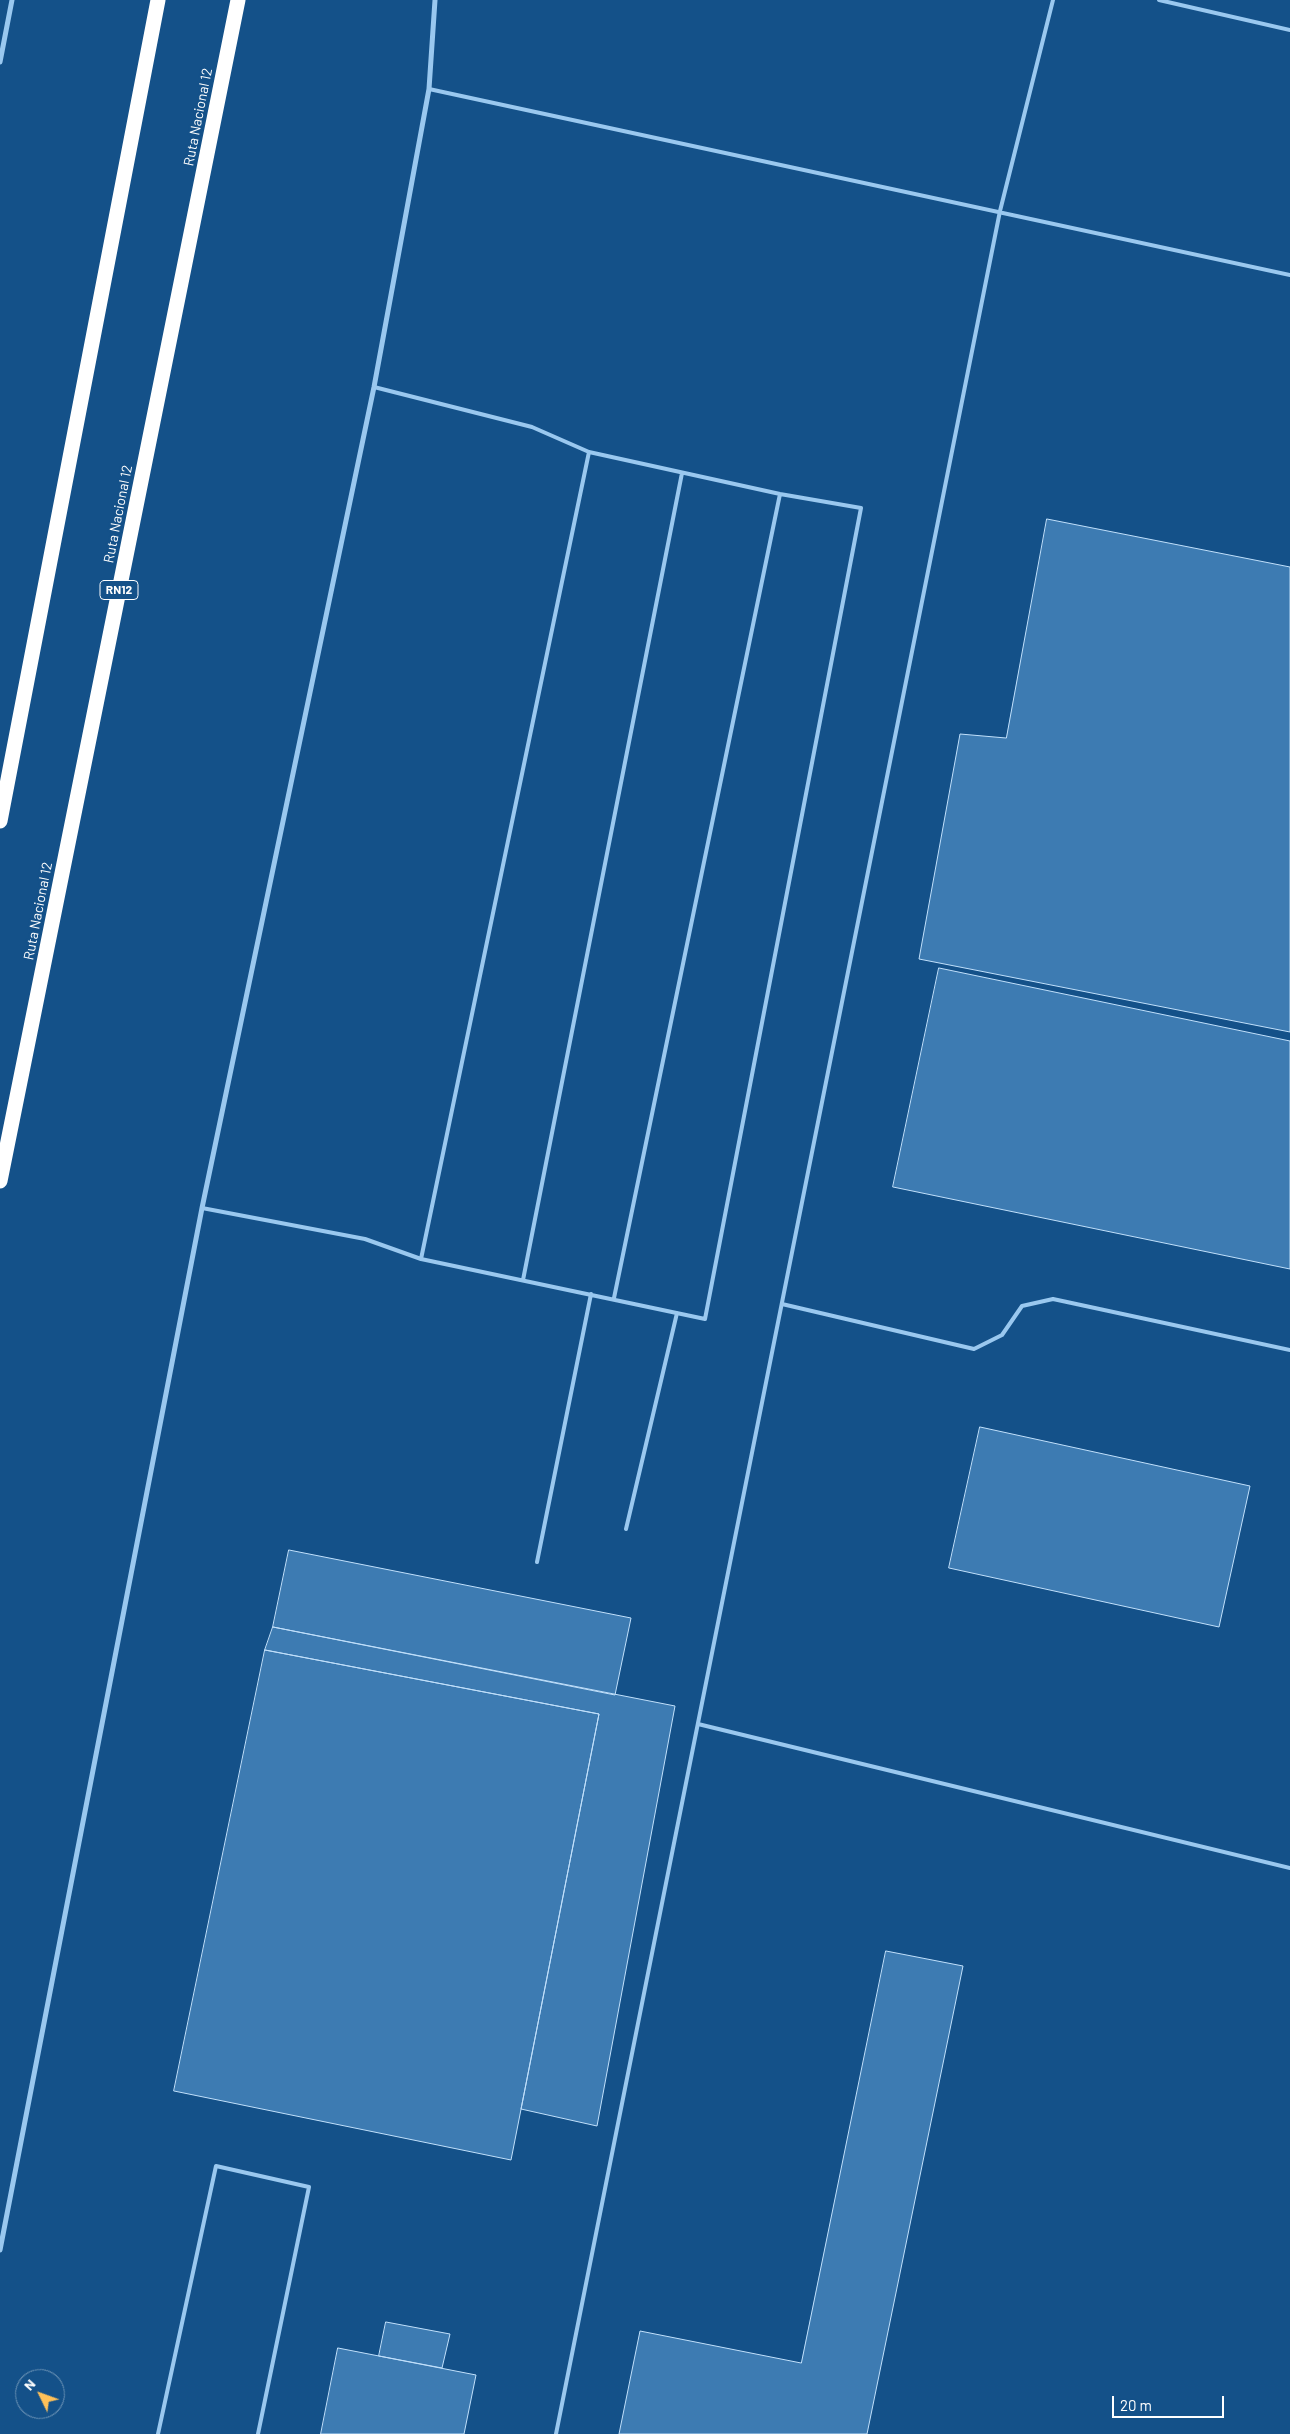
<!DOCTYPE html>
<html>
<head>
<meta charset="utf-8">
<style>
	body { margin:0 }
	#map { position:relative; width:1290px; height:2434px; overflow:hidden; background:#145189; font-family:Barlow,sans-serif }
	canvas { display:block }
	.north { position:absolute; left:15px; top:2369px; width:50px; height:50px; box-sizing:border-box; background:#145189; border:1px solid #7297b8; border-radius:50%; rotate:312deg; font-size:14px; font-weight:700; line-height:20px; text-align:center; color:#fff }
	.north::after { content:''; display:block; margin:auto; width:18px; height:22px; background:#ffc159; clip-path:polygon(50% 0,100% 100%,50% 72%,0 100%) }
	.scale { position:absolute; left:1112px; top:2396px; width:112px; height:22px; box-sizing:border-box; border:2px solid #fff; border-top:0; padding-left:6px; font-size:15px; line-height:18px; white-space:nowrap; color:#fff; -webkit-text-stroke:4px #145189; paint-order:stroke }
</style>
</head>
<body>
<div id="map">
<canvas width="1290" height="2434"></canvas>
<div class="north">N</div>
<div class="scale">20 m</div>
</div>
<script>
const ctx = document.querySelector('canvas').getContext('2d');
ctx.lineJoin = 'round';
function fill(path, color) { ctx.fillStyle = color; ctx.fill(path, 'evenodd'); }
function strokePath(path, color, width, dash) { ctx.strokeStyle = color; ctx.lineWidth = width; ctx.lineCap = dash ? 'butt' : 'round'; ctx.setLineDash(dash || []); ctx.stroke(path); }
function label(font, color, halo, rows, align = 'center') {
  ctx.font = font + ' Barlow,sans-serif'; ctx.lineWidth = 4.5; ctx.setLineDash([]); ctx.textBaseline = 'middle'; ctx.strokeStyle = halo; ctx.fillStyle = color; for (const [text, x, y, turn = 0] of rows) {
    ctx.save(); ctx.translate(x, y); ctx.rotate((+turn || 0) * Math.PI / 180); ctx.textAlign = isNaN(turn) ? turn : align; if (halo) ctx.strokeText(text, 0, 0); ctx.fillText(text, 0, 0); ctx.restore();
  }
}
const building = new Path2D(`
	M1047,519L1290,567V1032L919,959L960,734L1006,738Z
	M939,968L1290,1041V1269L893,1187Z
	M980,1427L1250,1486L1219,1627L949,1568Z
	M289,1550L631,1618L615,1695L273,1627Z
	M273,1627L675,1706L597,2126L521,2109L599,1714L265,1650Z
	M265,1650L599,1714L511,2160L174,2091Z
	M886,1951L963,1966L867,2434H619L640,2331L801,2363Z
	M386,2322L450,2334L442,2368L379,2356Z
	M338,2348L476,2375L464,2434H321Z`);
fill(building, '#3d7bb2');
strokePath(building, '#c1e0fb', 1);
strokePath(new Path2D(`
	M1159,0L1290,30
	M429,89L1290,275
	M202,1208L365,1239L421,1259L705,1319L861,508L780,494L589,452L532,427L374,387
	M421,1259L589,452
	M523,1280L682,473
	M614,1298L780,494
	M782,1304L974,1349L1002,1335L1022,1306L1053,1299L1290,1350
	M626,1529L677,1313
	M537,1562L591,1294
	M698,1724L1290,1868
	M158,2434L216,2166L309,2187L258,2434
	M556,2434L1000,211L1053,0`), '#9ac8ef', 4);
strokePath(new Path2D(`
	M0,62L12,0
	M0,2250L202,1208L374,387L429,89L435,0`), '#9ac8ef', 5);
strokePath(new Path2D(`
	M0,821L158,0
	M0,1181L238,0`), '#fff', 15);
for (const [x, y, w] of [
	[119,590,38]
]) { const box = new Path2D(); box.roundRect(x - w / 2, y - 9.5, w, 19, 4); ctx.fillStyle = '#145189'; ctx.fill(box); strokePath(box, '#fff', 1); }
label('bold 12px', '#fff', null, [
	["RN12",119,590]
]);
label('14px', '#fff', '#145189', [
	["Ruta Nacional 12",198,117,-79],
	["Ruta Nacional 12",118,514,-79],
	["Ruta Nacional 12",38,911,-79]
]);
</script>
</body>
</html>
